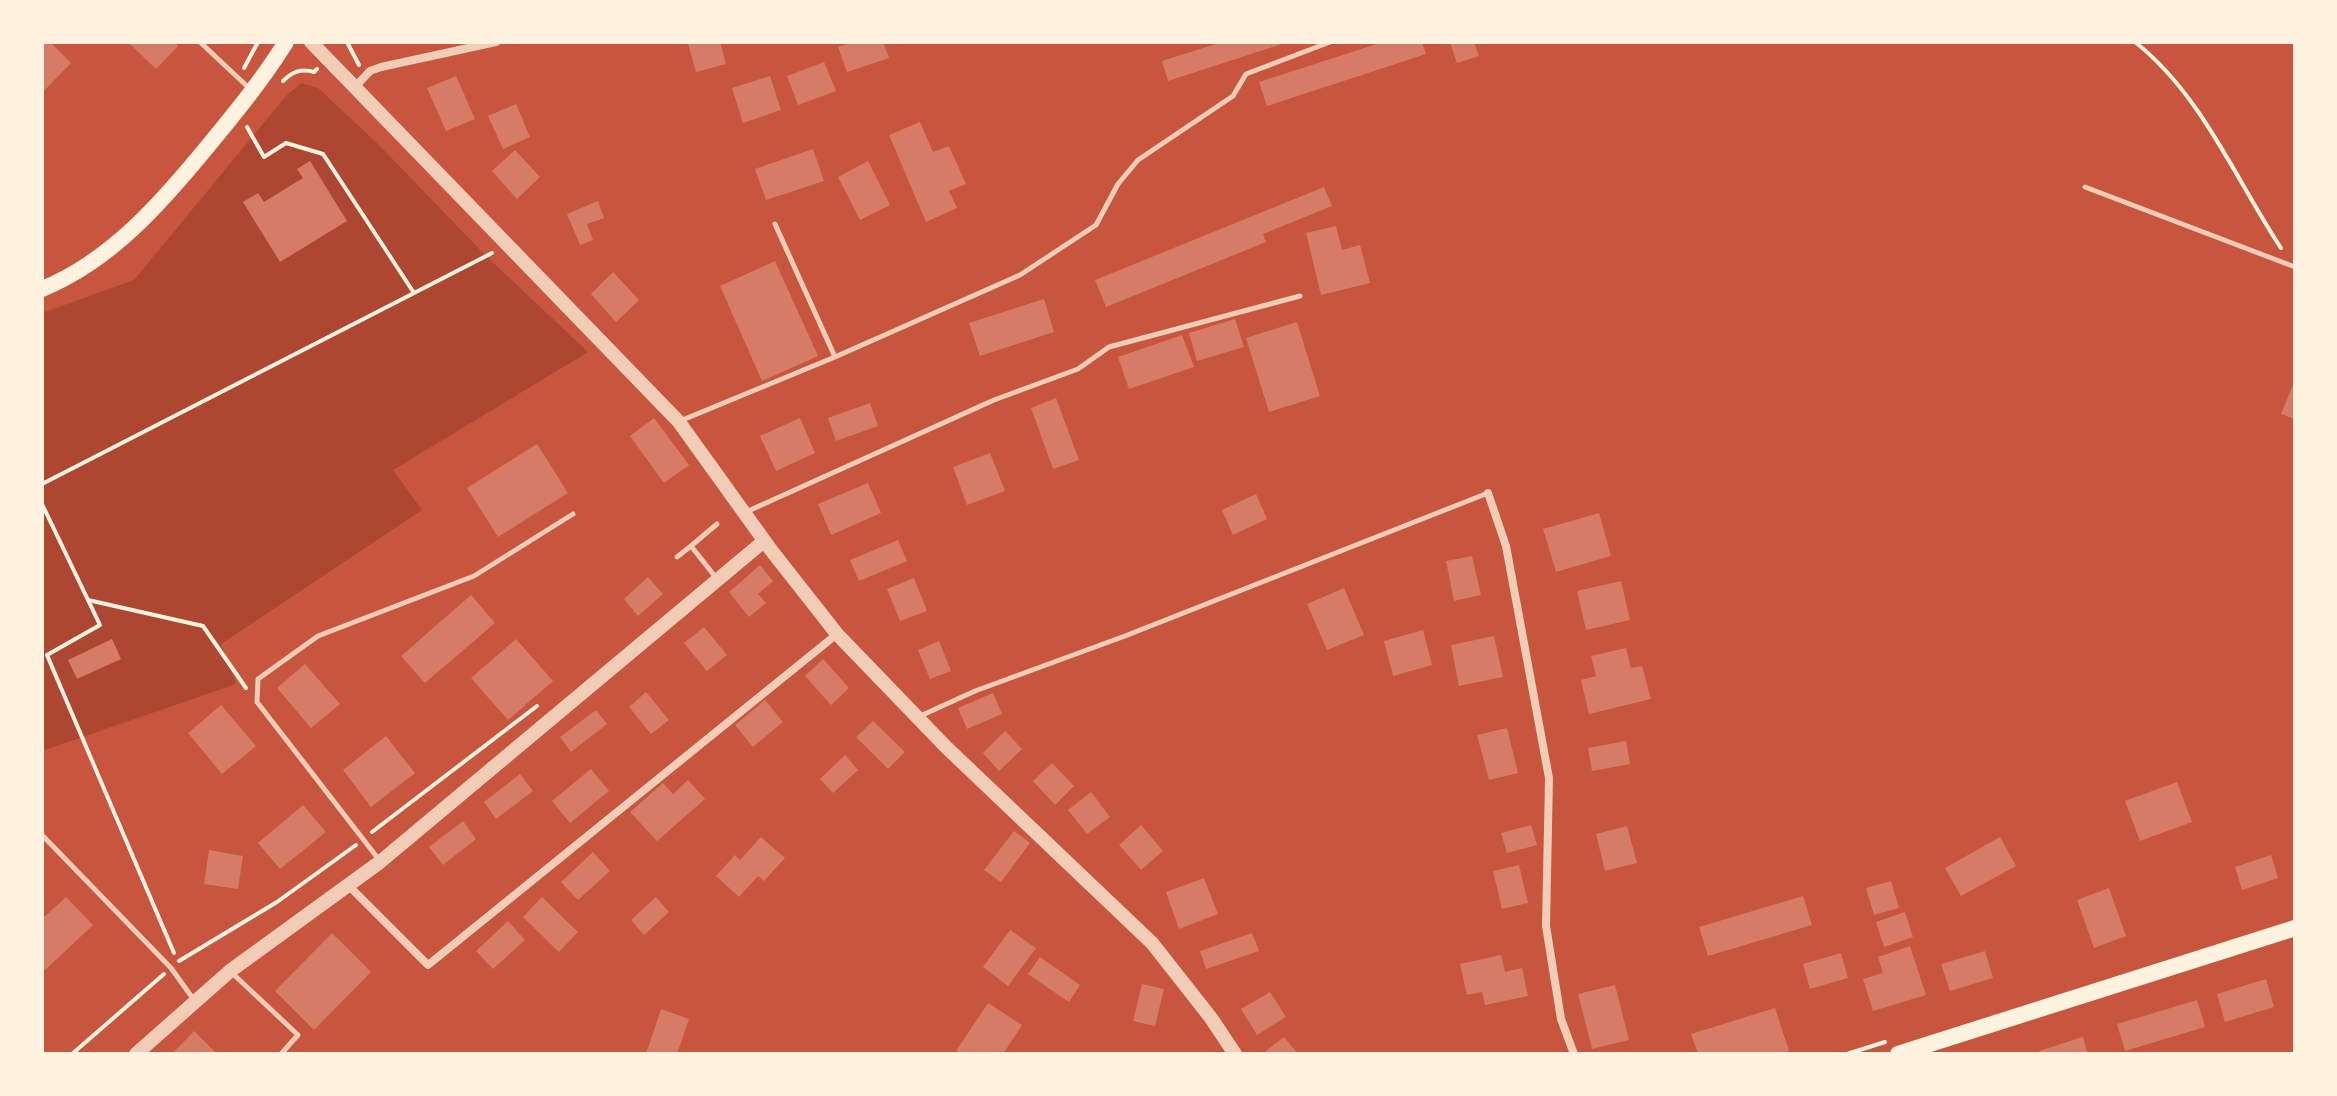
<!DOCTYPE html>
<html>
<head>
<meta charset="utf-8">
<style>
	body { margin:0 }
	#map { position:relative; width:2337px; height:1096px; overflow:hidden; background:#c8553d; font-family:Manrope,sans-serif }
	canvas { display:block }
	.frame { position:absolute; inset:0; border:44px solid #fff3e0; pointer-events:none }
</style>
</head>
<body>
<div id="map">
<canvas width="2337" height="1096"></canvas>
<div class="frame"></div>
</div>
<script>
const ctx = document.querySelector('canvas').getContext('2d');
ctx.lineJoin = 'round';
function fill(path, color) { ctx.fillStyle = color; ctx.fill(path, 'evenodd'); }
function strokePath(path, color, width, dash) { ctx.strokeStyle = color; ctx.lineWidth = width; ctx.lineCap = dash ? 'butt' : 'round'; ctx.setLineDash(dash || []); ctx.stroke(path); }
fill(new Path2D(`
	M301,83L318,88L378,144L486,256L588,352L393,470L422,510L221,644L236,684L42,751V313L134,280L286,96Z`), '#ae4732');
fill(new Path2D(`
	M42,42H50L71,63L42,93Z
	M128,42H175L178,46L156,69Z
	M694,42H720L726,64L696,72L688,44Z
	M854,42H883L889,58L847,72L838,47Z
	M1222,42L1285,43L1168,81L1162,61Z
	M1383,42H1422L1426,54L1267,106L1259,82Z
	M1450,42H1474L1479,56L1457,63Z
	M824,62L836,91L798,105L787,76Z
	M456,76L475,119L446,131L427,88Z
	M770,76L781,110L743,123L732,88Z
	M516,104L530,137L503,149L488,116Z
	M920,122L933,152L949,146L966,184L949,191L957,208L926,222L889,135Z
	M813,149L824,181L766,200L755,169Z
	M515,150L540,177L517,199L492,171Z
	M310,161L347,221L280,262L243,202L258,193L264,202L303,178L297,169Z
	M868,161L890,205L860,220L838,177Z
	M1324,187L1332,206L1263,234L1266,242L1106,307L1095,280Z
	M598,201L604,218L587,224L593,240L580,245L567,214Z
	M1336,226L1342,250L1360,245L1370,283L1321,295L1306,233Z
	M775,261L818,356L762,381L720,286Z
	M613,272L639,300L616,322L591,294Z
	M1044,299L1054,332L980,356L969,323Z
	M1235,319L1244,347L1197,361L1189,333Z
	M1297,322L1320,396L1269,412L1246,338Z
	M1182,335L1194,367L1129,389L1118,357Z
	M2295,380V419L2281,414Z
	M1056,398L1079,460L1053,469L1031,408Z
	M870,403L878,426L836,441L828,418Z
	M654,418L689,465L664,483L630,436Z
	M800,418L815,453L776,471L760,436Z
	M537,444L568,493L498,537L467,488Z
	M990,453L1005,491L967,505L953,467Z
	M868,483L881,513L831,535L818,504Z
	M1256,494L1267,519L1233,535L1222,510Z
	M1599,513L1611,556L1556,572L1543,529Z
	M898,540L907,561L859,581L850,560Z
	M1472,556L1481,595L1454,601L1446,561Z
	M760,565L773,581L758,594L766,603L749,617L729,592Z
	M648,577L663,594L638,616L624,599Z
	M914,578L927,611L900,621L887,589Z
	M1621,581L1630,620L1586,630L1577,591Z
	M1344,588L1364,635L1327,650L1307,604Z
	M471,595L495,623L425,683L401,656Z
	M704,627L727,655L707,671L684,643Z
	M1423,630L1432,665L1393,676L1384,641Z
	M1494,636L1503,677L1459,686L1451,645Z
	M112,639L121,659L77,679L68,660Z
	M516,639L553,681L508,720L471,678Z
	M939,641L951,671L930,679L918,650Z
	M1626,648L1631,668L1642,666L1651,699L1589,714L1581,680L1596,676L1591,656Z
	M823,659L849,688L831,705L805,676Z
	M305,664L340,704L311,728L277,688Z
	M646,692L669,720L651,734L629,707Z
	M993,693L1002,714L967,729L958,708Z
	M765,700L783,722L753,747L735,725Z
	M221,705L256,746L222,774L188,733Z
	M596,710L607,724L571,752L560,737Z
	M873,721L905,752L888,769L856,737Z
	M1507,728L1518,773L1489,780L1477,735Z
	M1005,731L1022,749L999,771L983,753Z
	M386,736L415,773L371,807L343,770Z
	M1626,741L1630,764L1592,771L1588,748Z
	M845,755L858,770L833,793L820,779Z
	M1052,763L1074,786L1055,805L1033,781Z
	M591,769L609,791L570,823L552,801Z
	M520,774L533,791L496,819L484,802Z
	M688,780L705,799L657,841L630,812L663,783L673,794Z
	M2177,782L2192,822L2140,841L2125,801Z
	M1091,792L1110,817L1087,834L1068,810Z
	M303,805L326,832L280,869L258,843Z
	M463,821L476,839L443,865L429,847Z
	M1141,825L1163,851L1141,870L1119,845Z
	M1531,825L1537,845L1507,853L1501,833Z
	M1627,826L1637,863L1605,871L1596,834Z
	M1014,831L1030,843L1001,882L984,870Z
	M761,837L785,858L764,881L758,876L739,897L716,876L735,855L740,860Z
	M2000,837L2016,866L1961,896L1945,868Z
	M209,850L243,856L238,889L204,884Z
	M593,852L610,871L578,900L561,882Z
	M2271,855L2278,878L2242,890L2235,867Z
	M1519,865L1528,903L1502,909L1493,871Z
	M1204,878L1218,914L1179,929L1166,892Z
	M1891,881L1899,908L1874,915L1866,888Z
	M2109,888L2126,936L2094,948L2077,900Z
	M1803,896L1812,925L1708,956L1699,927Z
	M66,897L93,925L45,970L42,968V919Z
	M542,897L578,932L559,952L523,917Z
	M656,897L669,912L644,935L631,920Z
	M1905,912L1913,937L1884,947L1876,922Z
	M508,921L525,940L493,969L476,951Z
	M1010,930L1036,948L1008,986L983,967Z
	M332,933L371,972L314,1030L275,991Z
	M1252,933L1259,951L1206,969L1200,951Z
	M1910,946L1926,995L1873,1011L1863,979L1883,973L1878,957Z
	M1985,951L1993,978L1950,991L1941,964Z
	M1841,953L1848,978L1810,989L1803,964Z
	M1501,955L1505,972L1522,968L1528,996L1485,1005L1482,992L1467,995L1460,964Z
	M1040,957L1080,985L1069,1002L1028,974Z
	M2266,979L2274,1007L2225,1022L2217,994Z
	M1142,984L1164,989L1155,1026L1133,1021Z
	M1615,985L1629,1040L1592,1049L1578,994Z
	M1270,992L1286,1017L1257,1035L1241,1009Z
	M2197,1000L2205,1027L2125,1051L2117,1024Z
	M988,1003L1022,1025L1003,1054H962L956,1051Z
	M1775,1008L1789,1051L1779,1054H1698L1691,1034Z
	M661,1009L689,1019L677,1054H646Z
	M194,1031L217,1054H172Z
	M1284,1037L1298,1054H1262Z
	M2083,1037L2088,1054H2040L2039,1051Z`), '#d67c66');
strokePath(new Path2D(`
	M347,42L359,65
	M2135,42C2201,94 2235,178 2281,248
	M244,68L258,42
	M283,81C292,72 301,68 314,72L317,69
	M247,127L264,157L286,143L323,154L414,293
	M42,484L492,253
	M42,504L100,625L47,655L174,953
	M88,600L203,626L246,688
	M372,832L537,706
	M179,961L277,902L356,845
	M72,1054L164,974
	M1847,1054L1885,1042`), '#fff3e0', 4);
strokePath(new Path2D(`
	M200,42L249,88
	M2085,187L2295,267
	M835,357L1020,275L1096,225L1118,184L1138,160L1233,96L1246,74L1330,42
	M680,421L835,357L775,224
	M746,512L994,400L1078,369L1109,347L1300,296
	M717,524L691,546L717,579
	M677,557L691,546
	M918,717L975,691L1125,636L1488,493
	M42,835L171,968L194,1000
	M380,861L257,702L258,679L318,636L474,576L573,514
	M231,972L298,1035L281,1054`), '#f1ccb7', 5);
strokePath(new Path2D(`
	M354,88L370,71L381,67L496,42
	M1488,493L1506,546L1549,778L1546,926L1561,1019L1574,1054
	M349,886L428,965L837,634`), '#f1ccb7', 8);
strokePath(new Path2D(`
	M311,42L679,422L771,550L837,634L946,747L1152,943L1211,1018L1235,1054
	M136,1054L230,971L380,862L764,541`), '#f1ccb7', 14);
strokePath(new Path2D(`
	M42,289C111,261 162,202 208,146C236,112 263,79 286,42
	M1898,1054L2295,928`), '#fff3e0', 16);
</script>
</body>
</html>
